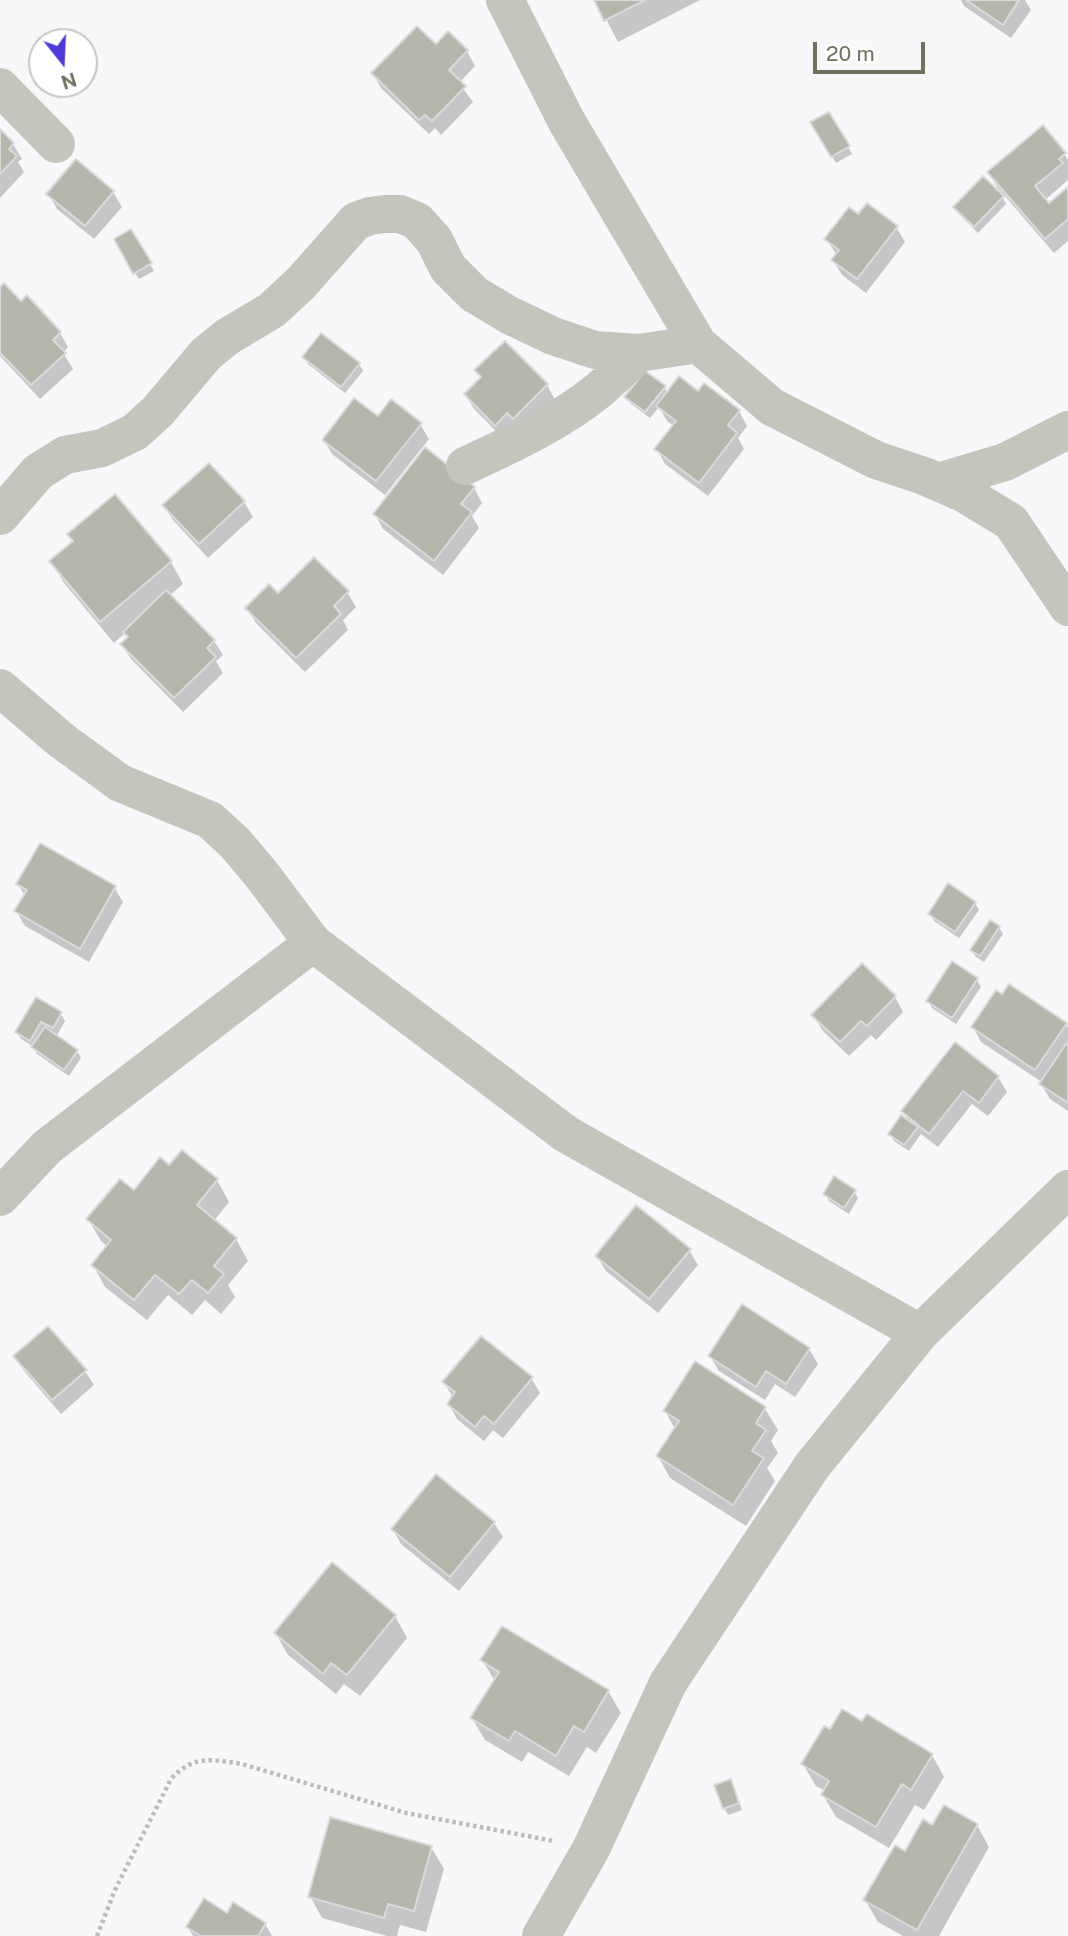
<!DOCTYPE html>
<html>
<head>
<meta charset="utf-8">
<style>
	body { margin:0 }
	#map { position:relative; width:1068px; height:1936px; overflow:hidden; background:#f9f7f9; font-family:"Public Sans",sans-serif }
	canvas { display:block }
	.north { position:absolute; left:28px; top:28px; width:70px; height:70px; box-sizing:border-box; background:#fff; border:2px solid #c5c7bf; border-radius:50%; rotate:162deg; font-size:19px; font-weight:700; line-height:28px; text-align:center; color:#6d745e }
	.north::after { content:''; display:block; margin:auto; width:24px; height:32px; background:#4f3bd6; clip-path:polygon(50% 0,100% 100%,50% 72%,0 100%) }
	.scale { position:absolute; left:813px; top:42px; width:112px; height:32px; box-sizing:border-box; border:4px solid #6d745e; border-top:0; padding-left:9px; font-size:21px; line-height:24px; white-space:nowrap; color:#6d745e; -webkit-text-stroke:5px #fff; paint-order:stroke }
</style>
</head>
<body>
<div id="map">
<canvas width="1068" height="1936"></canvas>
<div class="north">N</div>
<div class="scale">20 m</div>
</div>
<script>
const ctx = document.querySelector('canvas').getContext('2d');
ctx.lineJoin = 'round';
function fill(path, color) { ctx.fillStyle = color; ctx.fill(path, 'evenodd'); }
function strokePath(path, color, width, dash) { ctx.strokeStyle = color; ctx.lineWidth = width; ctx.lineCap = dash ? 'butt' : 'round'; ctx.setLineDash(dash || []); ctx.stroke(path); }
fill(new Path2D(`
	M596,0H700L618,42Z
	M961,0H1025L1031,10L1011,38L964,6Z
	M448,34L467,51L475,66L459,83L473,102L441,135L435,128L429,134L381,88L373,74L436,47Z
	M829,114L852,154L836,163L812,123Z
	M0,131L13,144L22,159L18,162L24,172L0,198Z
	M1064,154L1068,160V180L1045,200L1049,206L1068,189V241L1054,253L997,187L989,173Z
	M113,192L122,207L94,239L57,209L49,195Z
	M1002,196L1006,204L978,233L959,214L955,207Z
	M858,217L896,227L905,242L866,293L842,275L833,260L837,255L826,239Z
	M131,231L154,271L139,279L116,240Z
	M0,290L60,333L68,347L63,353L73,369L40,399L0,356Z
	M304,357L359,364L363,371L345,393L308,364Z
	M476,371L547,385L555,400L504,439L474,409L466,394L481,379Z
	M664,387L668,394L698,393L739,411L747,426L738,438L744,449L708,496L665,464L657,449L674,426L667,421L659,407L650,418L631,404L627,397Z
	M420,424L429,439L385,495L332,454L324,440Z
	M209,465L244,502L253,517L208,558L173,520L164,506Z
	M474,488L482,503L472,516L479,528L443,575L383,529L375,514Z
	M115,497L171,562L183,584L169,596L214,641L223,655L216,661L223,673L183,712L131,659L122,645L129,639L125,633L114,643L64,583L51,561L74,542Z
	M347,592L356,607L343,620L348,630L305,672L256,623L247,608L278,595Z
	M18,884L114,887L123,902L89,962L25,926L16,911L25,896Z
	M975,903L979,910L959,938L934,921L930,914Z
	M999,927L1003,934L984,962L976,957L972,950Z
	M977,980L981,987L956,1024L932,1008L928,1001Z
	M895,997L903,1012L876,1040L871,1035L849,1056L822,1030L814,1015Z
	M61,1014L65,1021L56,1037L77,1051L81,1058L69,1076L37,1054L33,1046L21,1039L17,1032Z
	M1066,1024L1068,1028V1111L1050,1099L1041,1084L1042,1082L981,1042L973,1027Z
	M955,1045L998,1077L1007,1092L988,1116L972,1104L938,1147L921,1134L909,1151L894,1141L890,1134L910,1124L903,1111Z
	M170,1167L217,1180L229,1202L214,1221L236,1239L248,1261L228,1285L235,1297L221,1314L205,1300L192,1315L168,1295L147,1320L105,1287L93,1265L108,1247L101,1241L88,1219L134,1193Z
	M854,1191L858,1198L849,1214L829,1201L825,1194Z
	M689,1250L698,1265L658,1313L606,1271L597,1256Z
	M809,1349L818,1364L795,1397L775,1384L765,1400L719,1371L710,1356Z
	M15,1357L85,1371L94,1385L61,1414L24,1371Z
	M695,1364L765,1409L778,1430L771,1441L778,1453L767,1468L775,1481L746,1526L670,1478L658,1456L675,1429L665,1411Z
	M531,1378L540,1393L503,1438L493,1430L484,1441L457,1419L449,1404L453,1398L444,1382Z
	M494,1523L503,1537L459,1591L401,1544L393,1530Z
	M395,1616L407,1638L360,1696L344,1684L336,1694L288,1655L276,1634Z
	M482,1660L608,1691L621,1713L596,1753L587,1747L569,1776L528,1752L522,1762L485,1740L472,1718L495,1681Z
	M862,1723L932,1755L944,1777L924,1810L915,1805L889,1848L836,1817L823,1795L825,1791L816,1786L803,1764L831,1731Z
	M734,1788L742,1810L728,1815L724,1808Z
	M977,1825L989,1847L939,1936H903L878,1922L865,1900L906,1853L933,1827Z
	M431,1847L444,1869L426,1932L400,1925L397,1936H387L322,1918L310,1896Z
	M234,1904L265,1924L272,1936H193L188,1927L227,1915Z`), '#0003');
const building = new Path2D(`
	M594,0H645L604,21Z
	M966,0H1019L1003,25Z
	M417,26L436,44L448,31L468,50L449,70L466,86L432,121L425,115L419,120L371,73Z
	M829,112L850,146L831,157L810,122Z
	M1043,125L1066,153L1059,159L1063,163L1035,186L1049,203L1068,187V219L1045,239L987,172Z
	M0,129L14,143L9,149L17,156L0,174Z
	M76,159L114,191L85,226L46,194Z
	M983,176L1004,196L974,227L953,207Z
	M867,203L898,226L857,279L831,260L839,250L824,239L849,207L858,214Z
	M131,229L152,263L133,274L114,239Z
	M4,283L21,301L27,295L61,332L53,340L66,353L31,385L0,353V287Z
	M321,333L360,363L341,387L302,357Z
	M505,341L548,384L513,419L507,413L495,426L464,394L481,377L474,370Z
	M645,371L666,386L645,412L624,397Z
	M679,376L698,391L704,383L740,410L728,425L737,433L699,483L654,449L676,421L656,406Z
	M354,398L378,416L391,399L422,423L376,481L322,440Z
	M425,447L475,487L461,504L472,512L434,561L373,514Z
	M209,463L245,501L199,544L162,505Z
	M115,494L172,561L100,622L49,561L73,541L67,534Z
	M314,557L349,591L334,606L341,614L296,658L245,608L269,584L278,593Z
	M166,590L215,640L207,648L216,657L174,698L120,644L128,637L123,632Z
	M40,843L116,886L80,949L14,911L27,890L16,884Z
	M948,883L976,902L955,932L928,914Z
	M990,920L1000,926L980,956L970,950Z
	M952,961L978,978L952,1018L926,1001Z
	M862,963L896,996L867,1026L861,1021L840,1042L811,1015Z
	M1009,984L1067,1023L1035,1070L971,1027L996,990L1002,994Z
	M36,997L62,1012L53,1028L41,1022L30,1041L15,1032Z
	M45,1027L78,1050L64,1070L31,1047Z
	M1068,1041V1103L1039,1084Z
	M955,1042L999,1076L979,1103L963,1091L929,1134L901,1111Z
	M901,1115L918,1127L904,1145L888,1134Z
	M182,1150L218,1179L197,1205L237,1238L214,1266L224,1274L208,1293L192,1280L179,1294L155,1275L134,1300L91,1265L111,1240L86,1219L120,1179L134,1190L160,1157L169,1165Z
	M834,1176L856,1190L844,1208L823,1194Z
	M636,1205L691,1249L649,1299L595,1256Z
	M742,1304L810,1348L786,1384L766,1371L756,1387L708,1356Z
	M48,1326L87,1370L52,1400L13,1356Z
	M481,1336L533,1377L494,1424L484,1416L475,1427L447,1404L455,1392L442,1382Z
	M695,1361L766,1407L756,1423L766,1430L752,1451L764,1458L733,1505L656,1456L679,1421L663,1411Z
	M436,1474L495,1522L450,1577L391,1529Z
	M332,1562L396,1615L347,1675L331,1663L323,1674L274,1633Z
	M502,1626L609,1690L584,1732L574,1726L556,1756L515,1731L509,1741L470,1718L499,1672L480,1660Z
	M842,1709L862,1721L867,1714L933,1754L911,1790L902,1784L876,1827L821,1795L829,1781L801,1764L824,1726L830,1729Z
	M731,1779L739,1803L723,1809L714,1785Z
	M944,1805L978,1824L917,1930L863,1900L895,1845L905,1851L923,1819L932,1825Z
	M330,1817L432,1846L414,1911L388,1904L384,1918L308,1897Z
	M204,1898L227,1913L233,1902L266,1923L258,1936H201L186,1927Z`);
fill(building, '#b4b7ab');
strokePath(building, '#dbdadb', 2);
strokePath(new Path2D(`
	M97,1936L115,1890L171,1779C193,1755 211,1759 242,1764L406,1813L554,1841`), '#bbbdb7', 4.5, [3.5, 3.5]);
strokePath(new Path2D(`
	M505,0L567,122L698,344L772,407L876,460L924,476L963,493L1011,522L1068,607
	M0,87L56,144
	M465,466C510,445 560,422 599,390C613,378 626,365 639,353
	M938,482L1005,462L1068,430
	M0,516L38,472L65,455L102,448L135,432L158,411L206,354L227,337L272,310L301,283L356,221L370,216L384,214H400L417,221L434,240L448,268L474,294L509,315L553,336L595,350L639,353L698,344
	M0,688L61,740L120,783L210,820L235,843L262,875L313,943L566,1134L920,1333
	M0,1197L47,1147L313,943
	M541,1936L591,1849L668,1683L812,1466L920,1333L1068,1189`), '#c4c6be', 38);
</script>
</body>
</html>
